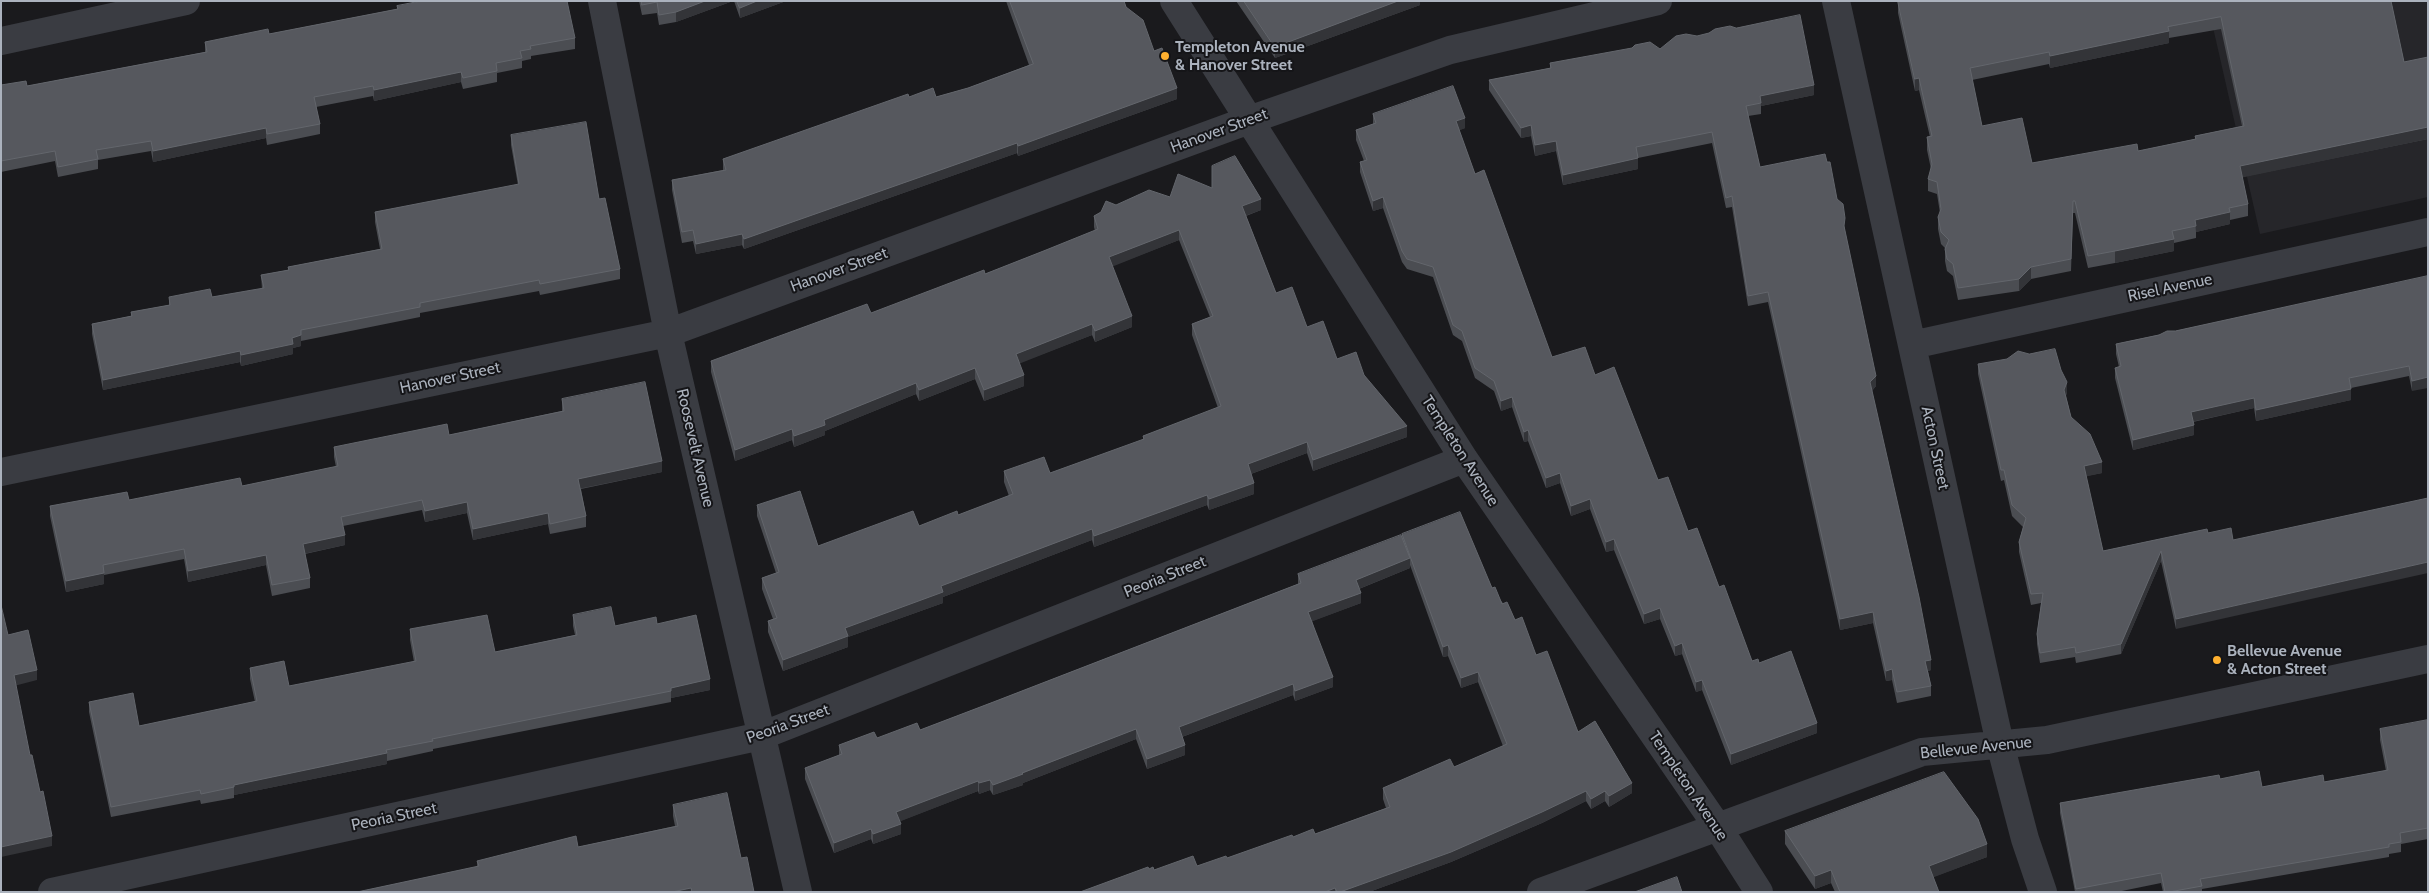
<!DOCTYPE html>
<html>
<head>
<meta charset="utf-8">
<style>
	body { margin:0 }
	#map { position:relative; width:2429px; height:893px; overflow:hidden; background:#1a1a1d; font-family:Cabin,sans-serif }
	canvas { display:block }
	.frame { position:absolute; inset:0; border:2px solid #abb2bd; pointer-events:none }
</style>
</head>
<body>
<div id="map">
<canvas width="2429" height="893"></canvas>
<div class="frame"></div>
</div>
<script>
const ctx = document.querySelector('canvas').getContext('2d');
ctx.lineJoin = 'round';
function fill(path, color) { ctx.fillStyle = color; ctx.fill(path, 'evenodd'); }
function strokePath(path, color, width, dash) { ctx.strokeStyle = color; ctx.lineWidth = width; ctx.lineCap = dash ? 'butt' : 'round'; ctx.setLineDash(dash || []); ctx.stroke(path); }
function label(font, color, halo, rows, align = 'center') {
  ctx.font = font + ' Cabin,sans-serif'; ctx.lineWidth = 4; ctx.setLineDash([]); ctx.textBaseline = 'middle'; ctx.strokeStyle = halo; ctx.fillStyle = color; for (const [text, x, y, turn = 0] of rows) {
    ctx.save(); ctx.translate(x, y); ctx.rotate((+turn || 0) * Math.PI / 180); ctx.textAlign = isNaN(turn) ? turn : align; if (halo) ctx.strokeText(text, 0, 0); ctx.fillText(text, 0, 0); ctx.restore();
  }
}
fill(new Path2D(`
	M2207,1H2428V197L2260,234Z`), '#26262a');
strokePath(new Path2D(`
	M602,1L668,333L798,892
	M1174,1L1464,459L1717,826L1759,892
	M1836,1L2000,744L2025,839L2043,892
	M1,41L186,1
	M1912,345L2428,232
	M1,472L668,333L1249,120L1450,50L1658,1
	M52,892L761,736L1464,459
	M1541,892L1922,752L2047,740L2428,659`), '#3a3c42', 28);
fill(new Path2D(`
	M639,1H733L676,22L659,25L657,13L642,15Z
	M734,1H786L740,18Z
	M1006,1H1124L1126,7L1154,51L1177,99L1018,156L1017,153L744,249L742,245L696,254L693,241L682,243L672,190V180L723,170V159L909,97H936L968,88L1029,65Z
	M1236,1H1420V5L1275,58Z
	M1898,1H2391L2404,62L2428,139L2242,177L2248,204V216L2230,220V224L2196,232V238L2174,243V251L2115,263L2088,268L2075,213H2073L2071,271L2031,279L2019,291L1958,300L1953,276L1947,271L1945,261V248L1941,244L1938,229V217L1940,213L1937,194L1928,191V179L1931,169L1927,150V137H1930L1919,90L1915,91L1898,13ZM2221,29L2242,126L2195,136V139L2138,151L2032,163L1982,126L1972,80L2049,64L2050,68L2169,43V38Z
	M397,6L575,38V49L531,56V59L522,61V68L497,73V82L463,89L461,82L374,101L373,96L316,107L320,124V134L267,145L266,138L153,162L151,151L98,160V169L58,177L55,161L1,172V85L27,86L205,52V42L269,34L397,9Z
	M1660,49L1814,95L1761,106V114L1748,116L1760,167L1827,162L1845,229V231L1876,386L1872,391L1931,670L1928,671L1931,686V696L1897,703L1892,680L1886,681L1873,623L1840,630L1768,302L1748,306L1732,207L1726,208L1712,143L1638,158V169L1563,185L1556,151L1535,156L1531,136L1521,138L1489,90V80L1550,68V63Z
	M1373,114L1465,128L1459,130L1475,174L1552,357L1595,375L1688,531L1719,587L1752,661L1759,663L1817,733L1731,765L1702,690L1696,692L1682,654L1675,656L1660,619L1644,624L1614,550L1606,552L1590,509L1571,516L1560,483L1546,488L1528,441L1524,442L1512,407L1501,411L1494,391L1475,378L1462,341L1453,335L1433,277L1407,269L1402,262L1383,208L1373,211L1360,172V162L1364,161L1356,140V130L1373,124Z
	M511,135L599,199L620,269V279L540,295L539,291L420,313V317L301,341V346L293,348V354L241,366L240,362L103,390L92,334V324L131,316V312L169,305V297H212L262,289L261,275L288,270V267L380,249L375,222V212L518,185L511,145Z
	M1170,197L1261,210L1246,216L1276,293L1307,327L1337,359L1364,375L1407,437L1313,471L1307,453L1251,474L1254,494L1209,510L1207,505L1094,547L1092,540L943,597V603L848,637V647L783,671L768,632V621L773,619L762,589V578L776,573L757,516V505L818,546L919,526L958,515L1009,496L1004,482V471L1050,473L1143,440V436L1218,408L1192,335V324L1210,317L1179,240L1112,266L1132,327L1095,342L1092,335L1019,363L1024,386L984,401L975,379L919,401L916,394L825,431V435L794,447L792,440L735,461L711,372V361L871,313L985,274L1095,231L1094,227V216L1116,205Z
	M2428,276L2412,391L2409,376L2351,388V400L2256,421L2254,408L2193,422L2194,435L2133,450L2115,378V368L2119,367L2116,354V344Z
	M1978,364L2067,392L2066,396L2071,417L2102,473L2086,476L2103,551L2207,529L2176,629L2161,561L2121,654L2076,663L2075,657L2040,663L2037,644V634L2041,603L2031,605L2019,552V542L2023,527L2012,516L2004,480L2001,481L1978,374Z
	M562,399L662,472L581,489L586,516V527L550,534L548,524L473,540L467,513L425,522L422,510L343,526L345,545L305,554L310,578V588L272,596L266,565L188,582L184,559L104,575V584L66,592L50,516V506L129,500L242,486L336,467L334,457V447L449,435L562,411Z
	M1402,534L1492,588L1515,620L1536,655L1578,732L1632,793L1609,807L1605,801L1591,809L1586,801L1542,823L1451,862L1369,892H1080L1149,869L1154,870L1197,866L1227,858L1293,837L1315,834L1386,808L1383,799V788L1454,767L1503,746L1478,682L1461,688L1448,656L1443,657L1410,565V568L1359,589L1361,603L1312,621L1333,687L1295,701L1293,695L1182,737L1185,755L1147,769L1136,739L1023,783V785L993,795L990,790L979,794L978,791L900,821L901,834L873,844L871,839L834,853L805,779V768L839,756V745L920,730L996,701L1298,584V574L1402,539Z
	M573,615L615,626L657,624L710,690L671,698V702L433,749V751L387,761V764L234,795V798L201,804L200,800L111,817L89,712V702L139,726L255,702L250,679V668L289,686L414,662L410,640V629L495,652L575,635L573,626Z
	M2428,720V839L2401,844V852L2389,854V857L2202,889V892H2163L2161,883L2117,892H2075L2060,813V803L2220,779L2262,787L2324,782L2386,771L2380,740V729Z
	M673,805L741,858L754,892H357L477,867V861L578,847L675,826L673,816Z
	M1785,831L1987,857L1933,877L1939,892H1835L1831,883L1815,889L1785,844Z`), '#4b4d52');
fill(new Path2D(`
	M705,1H733L676,22V12Z
	M757,1H786L740,18V8Z
	M1398,1H1420V5L1275,58V47Z
	M2169,31V43L2050,68V56Z
	M461,72V82L374,101V90Z
	M1919,78V90L1915,91V79Z
	M1814,85V95L1761,106L1760,96Z
	M1177,88V99L1018,156V146Z
	M1465,118V128L1456,132V121Z
	M1531,125V136L1521,138V128Z
	M2428,127V139L2240,178V166Z
	M266,128V138L153,162V151Z
	M1556,141V151L1535,156V145Z
	M1017,143V153L744,249V239Z
	M1638,158V169L1563,185V175Z
	M1383,197V208L1373,211V201Z
	M1261,199V210L1242,217V206Z
	M2230,212V224L2196,232L2195,220Z
	M1179,230V240L1109,268V257Z
	M742,234V245L696,254V244Z
	M2174,239V251L2115,263V251Z
	M2031,267V279L2019,291V279Z
	M1132,316V327L1095,342V331Z
	M1092,324V335L1016,365V354Z
	M301,335V346L293,348V354L241,366V355Z
	M240,351V362L103,390V380Z
	M975,368V379L919,401V390Z
	M1024,375V386L984,401V390Z
	M1876,376V386L1870,393V382Z
	M2428,377V388L2412,391V381Z
	M2067,382V392L2064,400V390Z
	M916,383V394L825,431V435L794,447V436L824,420Z
	M2351,389V400L2256,421V410Z
	M1512,397V407L1501,411V401Z
	M2254,398V408L2191,422V412Z
	M2194,425V435L2133,450V440Z
	M1407,426V437L1313,471V460Z
	M792,429V440L735,461V450Z
	M1528,430V441L1524,442V432Z
	M1307,442V453L1248,475V464Z
	M662,461V472L578,489V479Z
	M2102,462V473L2084,477V466Z
	M1560,473V483L1546,488V478Z
	M1254,483V494L1209,510V499Z
	M1207,495V505L1094,547V536Z
	M1590,499V509L1571,516V506Z
	M467,502V513L425,522V511Z
	M548,513V524L473,540V529Z
	M1092,529V540L943,597V603L848,637V647L783,671V660L845,628L941,586Z
	M345,535V545L303,554V544Z
	M1614,539V550L1606,552V542Z
	M2161,551V561L2121,654V644Z
	M266,555V565L188,582V571Z
	M1410,558V568L1356,590V580Z
	M2428,562V573L2176,629V619Z
	M104,573V584L66,592V581Z
	M1361,593V603L1308,623V612Z
	M1660,608V619L1644,624V614Z
	M1873,612V623L1840,630V619Z
	M1682,643V654L1675,656V646Z
	M1448,645V656L1443,657V647Z
	M1931,660V670L1925,672V661Z
	M1892,669V680L1886,681V671Z
	M37,670V680L14,686V675Z
	M1478,672V682L1461,688V678Z
	M1333,677V687L1295,701V691Z
	M710,679V690L671,698V688Z
	M1702,680V690L1696,692V682Z
	M1293,684V695L1179,738V727Z
	M1817,723V733L1731,765V754Z
	M1136,729V739L1023,783V785L993,795V785Z
	M1185,745V755L1147,769V759Z
	M387,753V764L234,795V785Z
	M990,780V790L979,794V783Z
	M978,781V791L896,823V812Z
	M1632,783V793L1609,807V796Z
	M1586,791V801L1542,823L1451,862L1369,892H1340Z
	M1605,791V801L1591,809V799Z
	M901,824V834L873,844V834Z
	M871,829V839L834,853V843Z
	M52,836V846L1,857V847Z
	M1987,844V857L1929,879V866Z
	M1831,870V883L1815,889V876Z
	M691,888V892H672Z
	M1335,888V892H1325Z`), '#333438');
const building = new Path2D(`
	M421,1H567L575,38L530,46L531,49L520,51L522,58L496,63L497,71L463,78L461,72L374,90L373,86L314,97L320,124L267,134L266,128L153,151L151,141L96,150L98,159L58,167L55,151L1,161V85L26,81L27,86L207,52L205,42L268,29L269,34L398,9L397,6Z
	M642,1H705L676,12L659,15L657,2L642,5Z
	M737,1H757L740,8Z
	M1010,1H1124L1126,7L1143,20L1154,51L1162,48L1177,88L1018,146L1017,143L744,239L742,234L696,244L693,230L682,232L672,180L726,170L723,159L908,94L909,97L933,88L936,97L968,88L1033,64Z
	M1244,1H1398L1275,47Z
	M1898,1H2391L2404,62L2428,57V127L2240,166L2248,204L2229,208L2230,212L2195,220L2196,226L2172,231L2174,239L2115,251L2088,256L2075,201H2073L2071,259L2031,267L2019,279L1958,288L1953,264L1947,259L1945,249L1949,240L1941,232L1938,217L1941,209L1937,182L1928,179L1932,164L1927,137L1932,136L1919,78L1915,79ZM2221,17L2244,126L2195,136L2196,139L2138,151L2137,144L2032,163L2022,118L1982,126L1970,68L2049,52L2050,56L2169,31L2168,27Z
	M1800,15L1814,85L1760,96L1761,103L1746,106L1760,167L1825,154L1827,162H1830L1837,199L1843,204L1845,218L1844,226L1876,376L1870,382L1919,597L1931,660L1925,661L1931,686L1897,692L1892,669L1886,671L1873,612L1840,619L1768,292L1748,296L1732,196L1726,198L1712,132L1636,147L1638,158L1563,175L1556,141L1535,145L1531,125L1521,128L1489,80L1551,68L1550,63L1632,48L1635,45L1650,42L1660,49L1676,36L1686,34L1697,36L1709,33L1715,29L1730,26L1736,28Z
	M1453,86L1465,118L1456,121L1475,174L1484,170L1552,357L1585,347L1595,375L1614,367L1658,480L1668,477L1688,531L1697,528L1719,587L1724,585L1752,661L1758,659L1759,663L1791,651L1817,723L1731,754L1702,680L1696,682L1682,643L1675,646L1660,608L1644,614L1614,539L1606,542L1590,499L1571,506L1560,473L1546,478L1528,430L1524,432L1512,397L1501,401L1494,381L1475,368L1462,331L1453,325L1433,267L1407,259L1402,251L1383,197L1373,201L1360,162L1367,160L1356,130L1376,123L1373,114Z
	M586,122L599,199L605,198L620,269L540,284L539,280L420,303V307L301,330V335L292,338L293,344L241,355L240,351L103,380L92,324L132,316L131,312L170,305L169,297L210,289L212,297L264,288L261,275L289,270L288,267L382,249L375,212L519,184L511,135Z
	M1235,156L1261,199L1242,206L1276,293L1292,287L1307,327L1323,321L1337,359L1356,352L1364,375L1407,426L1313,460L1307,442L1248,464L1254,483L1209,499L1207,495L1094,536L1092,529L941,586L943,592L845,628L848,636L783,660L768,621L777,618L762,578L779,572L757,505L800,491L818,546L913,511L919,526L957,511L958,515L1013,494L1004,471L1044,457L1050,473L1144,439L1143,436L1221,406L1192,324L1213,316L1179,230L1109,257L1132,316L1095,331L1092,324L1016,354L1024,375L984,390L975,368L919,390L916,383L824,420L825,425L794,436L792,429L735,450L711,361L867,304L871,313L984,270L985,274L1046,250L1098,229L1094,216L1101,212L1106,201L1116,205L1149,190L1170,197L1178,174L1212,188V166Z
	M2428,276V377L2412,381L2409,366L2349,378L2351,389L2256,410L2254,398L2191,412L2194,425L2133,440L2115,368L2121,366L2116,344L2159,335L2167,331H2175Z
	M2055,349L2061,370L2067,382L2064,390L2071,417L2090,434L2102,462L2084,466L2103,551L2207,529L2208,533L2231,528L2233,540L2428,498V562L2176,619L2161,551L2121,644L2076,653L2075,647L2040,653L2037,634L2043,593L2031,594L2019,542L2026,518L2012,505L2004,470H2001L1978,364L2007,359L2018,351L2029,354Z
	M645,382L662,461L578,479L586,516L550,524L548,513L473,529L467,502L425,511L422,500L341,517L345,535L303,544L310,578L272,585L266,555L188,571L184,549L103,565L104,573L66,581L50,506L127,492L129,500L240,478L242,486L338,466L334,447L447,424L449,435L564,411L562,399Z
	M1460,512L1492,588L1495,587L1502,604L1507,602L1515,620L1522,617L1536,655L1547,651L1578,732L1595,721L1632,783L1609,796L1605,791L1591,799L1586,791L1542,812L1451,852L1340,892H1337L1335,888L1325,892H1080L1148,867L1149,869L1153,867L1154,870L1193,856L1197,866L1226,856L1227,858L1292,835L1293,837L1313,829L1315,834L1390,807L1383,788L1450,759L1454,767L1507,744L1478,672L1461,678L1448,645L1443,647L1402,534Z
	M1401,535L1410,558L1356,580L1361,593L1308,612L1333,677L1295,691L1293,684L1179,727L1185,745L1147,759L1136,729L1022,773L1023,774L993,785L990,780L979,783L978,781L896,812L901,824L873,834L871,829L834,843L805,768L842,754L839,745L874,732L877,738L917,723L920,730L996,701L1301,583L1298,574Z
	M1,605L8,635L28,630L37,670L14,675L30,755H32L40,792L43,791L52,836L1,847Z
	M611,607L615,626L656,617L657,624L696,615L710,679L671,688V691L432,739L433,741L386,750L387,753L234,785V787L201,794L200,790L111,807L89,702L133,693L139,726L257,701L250,668L284,661L289,686L416,661L410,629L487,615L495,652L577,635L573,615Z
	M2428,720V828L2400,833L2401,842L2389,844V847L2200,879L2202,886L2169,892H2165L2161,873L2076,889L2060,803L2219,775L2220,779L2259,771L2262,787L2323,775L2324,782L2388,770L2380,729Z
	M1944,772L1978,819L1987,844L1929,866L1939,892H1840L1831,870L1815,876L1785,831Z
	M727,793L741,858L747,857L754,892H692L691,888L672,892H357L479,866L477,861L576,836L578,847L678,826L673,805Z
	M1677,877L1682,892H1635Z`);
fill(building, '#56585e');
strokePath(building, '#63666c', 1);
for (const [x, y, r, color] of [
	[1165,56,5,"#ffb02f"],
	[2217,660,5,"#ffb02f"]
]) { const dot = new Path2D(); dot.arc(x, y, r, 0, 2 * Math.PI); ctx.fillStyle = color; ctx.fill(dot); strokePath(dot, '#151518', 2); }
label('bold 16px', '#abb2bd', '#151518', [
	["Templeton Avenue",1175,47],
	["& Hanover Street",1175,65],
	["Bellevue Avenue",2227,651],
	["& Acton Street",2227,669]
], 'left');
label('16px', '#abb2bd', '#151518', [
	["Hanover Street",1219,131,-20],
	["Hanover Street",839,270,-20],
	["Risel Avenue",2170,288,-12],
	["Hanover Street",450,378,-12],
	["Roosevelt Avenue",695,448,77],
	["Acton Street",1935,448,78],
	["Templeton Avenue",1460,451,57],
	["Peoria Street",1165,577,-22],
	["Peoria Street",788,724,-20],
	["Bellevue Avenue",1976,748,-6],
	["Templeton Avenue",1688,786,56],
	["Peoria Street",394,817,-12]
]);
</script>
</body>
</html>
